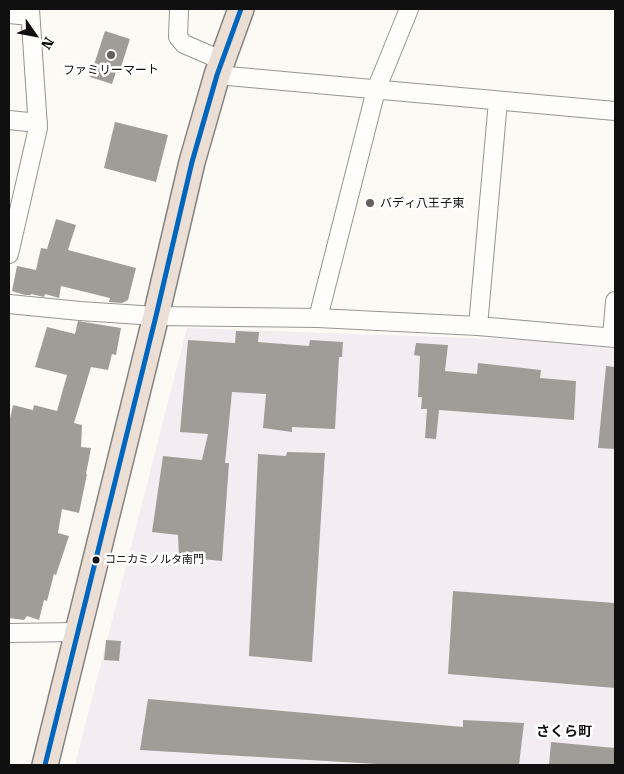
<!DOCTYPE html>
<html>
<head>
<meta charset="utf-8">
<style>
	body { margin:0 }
	#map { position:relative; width:624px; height:774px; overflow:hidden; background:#fcfaf4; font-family:"Roboto Serif",serif }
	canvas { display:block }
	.frame { position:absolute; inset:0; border:10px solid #0f0f0f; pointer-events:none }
	.north { position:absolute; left:10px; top:10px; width:50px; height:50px; -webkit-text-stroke:4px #fff; paint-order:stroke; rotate:123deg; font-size:14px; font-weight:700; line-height:20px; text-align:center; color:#0f0f0f }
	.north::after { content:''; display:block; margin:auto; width:18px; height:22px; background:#0f0f0f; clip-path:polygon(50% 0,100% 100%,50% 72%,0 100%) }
</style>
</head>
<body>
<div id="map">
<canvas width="624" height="774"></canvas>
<div class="frame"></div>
<div class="north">N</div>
</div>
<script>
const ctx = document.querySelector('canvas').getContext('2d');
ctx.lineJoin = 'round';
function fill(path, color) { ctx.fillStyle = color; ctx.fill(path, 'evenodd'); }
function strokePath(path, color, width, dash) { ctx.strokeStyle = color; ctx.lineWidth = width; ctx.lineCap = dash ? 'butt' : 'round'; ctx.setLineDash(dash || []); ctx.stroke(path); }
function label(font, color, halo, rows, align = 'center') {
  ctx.font = font + ' "Roboto Serif","Noto Sans JP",serif'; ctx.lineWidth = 5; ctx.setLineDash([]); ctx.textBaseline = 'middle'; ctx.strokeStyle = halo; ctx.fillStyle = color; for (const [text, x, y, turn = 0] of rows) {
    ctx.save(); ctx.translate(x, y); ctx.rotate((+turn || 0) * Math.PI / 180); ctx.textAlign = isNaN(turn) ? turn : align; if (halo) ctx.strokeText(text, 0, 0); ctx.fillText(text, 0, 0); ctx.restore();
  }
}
fill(new Path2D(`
	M187,328L525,340L615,348V765H75Z`), '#f3edf1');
fill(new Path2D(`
	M105,31L130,39L119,73L116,72L112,84L90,77Z
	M115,122L168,135L156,182L104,168Z
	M56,219L76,225L68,250L136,268L128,300L122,303L109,302L110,298L61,286L59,298L45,294L44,297L31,294V295H25L12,291L17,266L36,270L41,248L47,249Z
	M78,321L121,328L116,355L112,354L108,370L91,367L74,423L82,425L81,447L91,448L86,474H87L79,513L62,509L58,533L69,536L56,575L54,574L47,601L44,600L39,620L27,616L24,620L9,618V423L13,405L33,410L34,405L57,411L67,375L35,367L47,327L75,334Z
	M236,331L259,332L258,342L309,346L310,340L343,342L342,357H339L335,429L292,427V432L263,428L266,394L232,392L225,463H229L222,561L179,557L178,535L152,532L163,456L202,460L208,434L180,432L188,340L235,343Z
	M416,343L448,345L445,371L477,374L478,363L541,370L540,378L576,381L574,420L439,410L436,439L425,438L427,409H421L422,397H418L420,356L414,355Z
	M606,366L615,367V449L598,448Z
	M287,452L325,453L312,662L249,656L258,454L286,456Z
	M453,591L615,603V688L448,674Z
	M106,640L121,641L119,661L104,660Z
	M148,699L463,727V720L524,723L519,765H394L140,750Z
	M551,742L615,748V765H549Z`), '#a09d99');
const minor = new Path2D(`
	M179,9L178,37L184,44L221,60
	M9,14L30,16
	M217,75L615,111
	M9,120L38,123
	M9,254L38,128L30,9
	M9,304L80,311L156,316L318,318L478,326L615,338
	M318,318L376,90L409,9
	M478,326L498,101
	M612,337L615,301
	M9,633L77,632`);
const highway = new Path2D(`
	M45,765L156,316L192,162L217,75L241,9`);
strokePath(minor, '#969592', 20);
strokePath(highway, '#83827f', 28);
strokePath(minor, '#fffefd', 18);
strokePath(highway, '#ebded5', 25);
strokePath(new Path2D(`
	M45,765L156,316L192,162L217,75L241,9`), '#0065bd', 5);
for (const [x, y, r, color] of [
	[111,55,5,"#62615f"],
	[370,203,5,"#62615f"],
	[96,560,4.5,"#0f0f0f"]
]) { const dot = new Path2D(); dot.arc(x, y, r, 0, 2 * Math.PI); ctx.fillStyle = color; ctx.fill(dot); strokePath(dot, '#fff', 2); }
label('11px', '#0f0f0f', '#fff', [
	["コニカミノルタ南門",105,560]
], 'left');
label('12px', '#0f0f0f', '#fff', [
	["ファミリーマート",111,70],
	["バディ八王子東",380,203,"left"]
]);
label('bold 14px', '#0f0f0f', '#fff', [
	["さくら町",564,732]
]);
</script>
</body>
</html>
